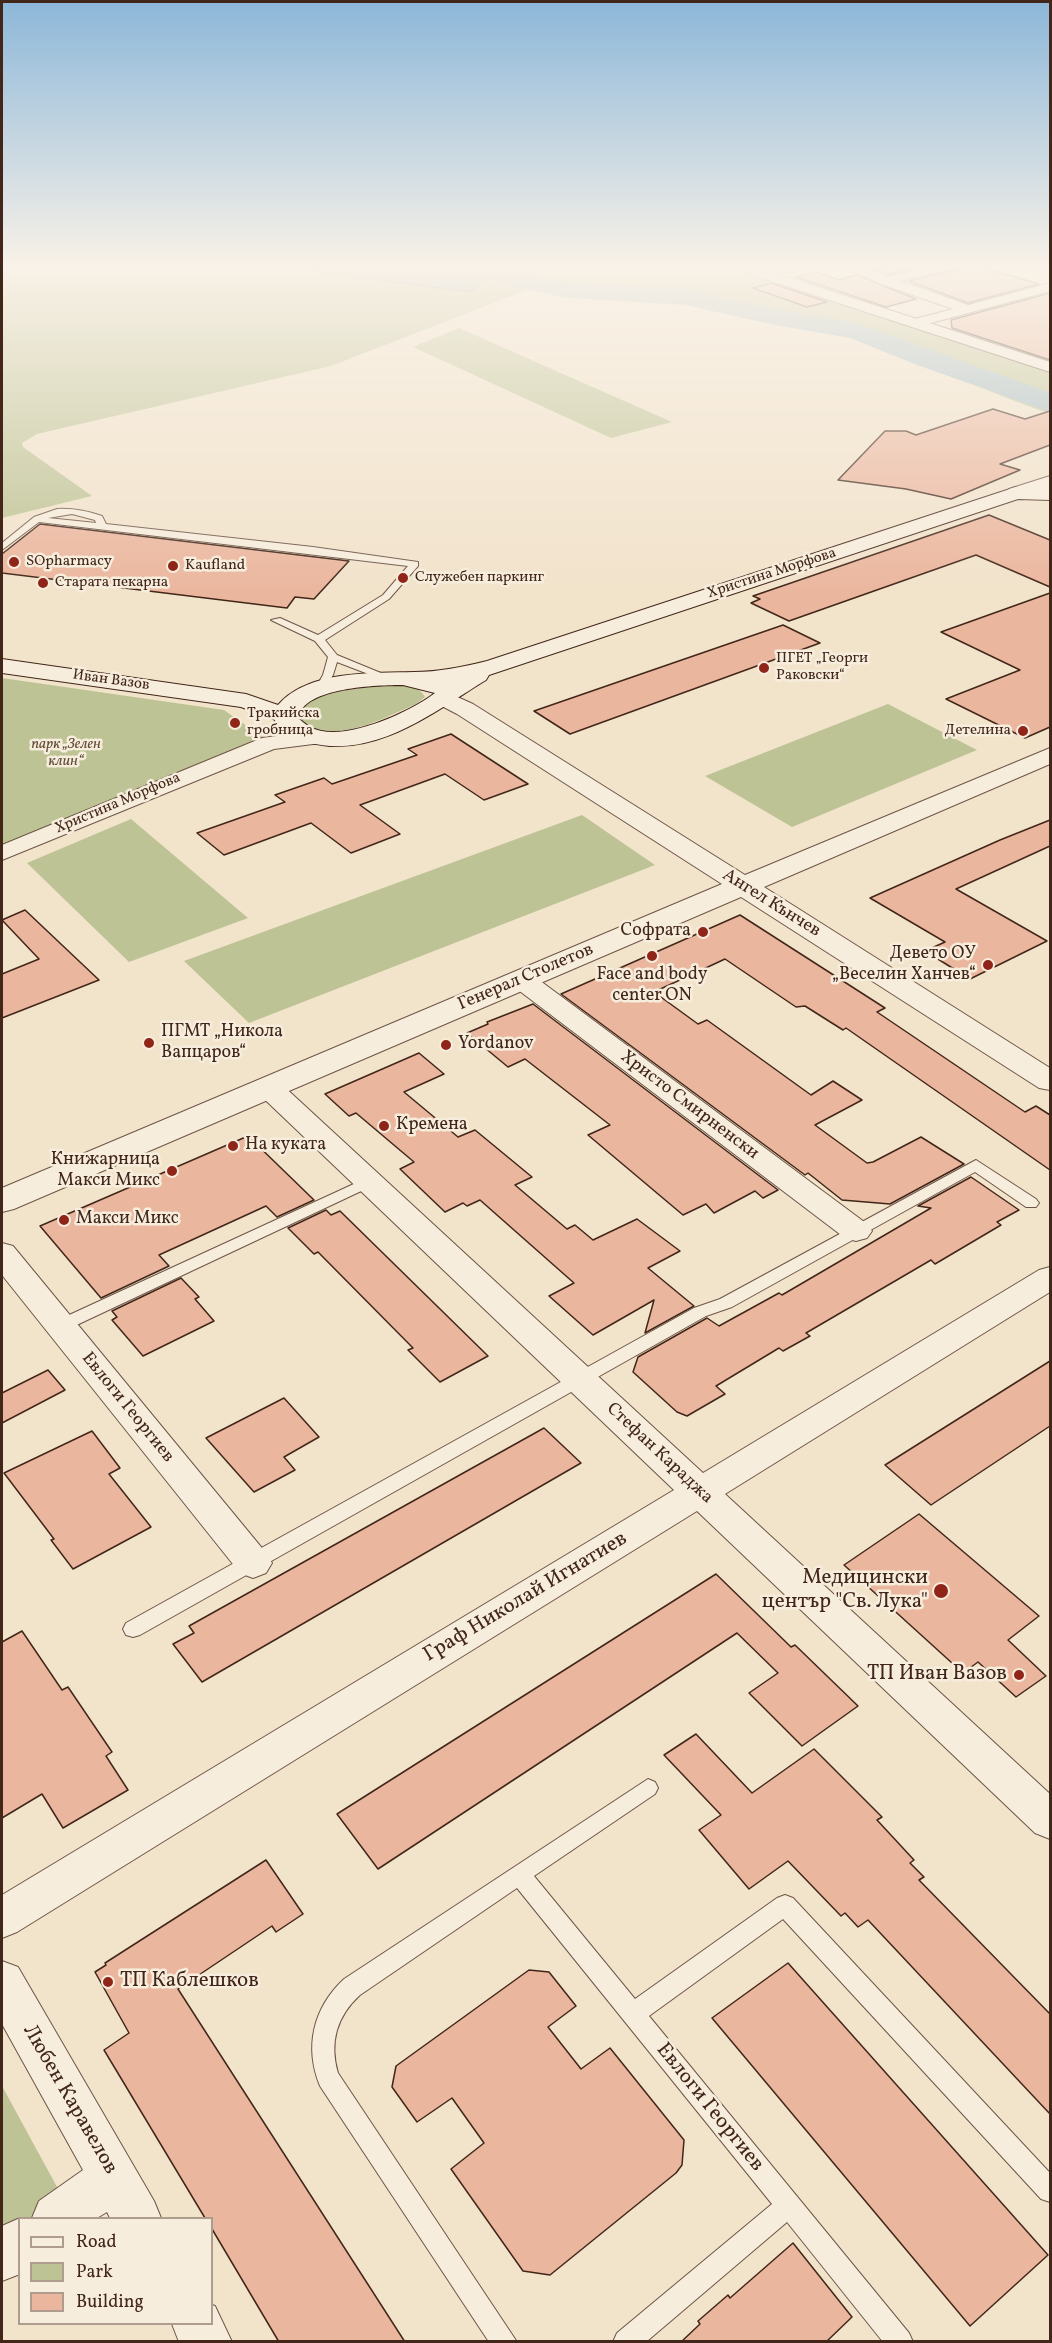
<!DOCTYPE html>
<html>
<head>
<meta charset="utf-8">
<style>
	body { margin:0 }
	#map { position:relative; width:1052px; height:2343px; overflow:hidden; background:#f2e3cb; font-family:Vollkorn,serif }
	canvas { display:block }
	.frame { position:absolute; inset:0; border:3px solid #412619; pointer-events:none }
	.legend { position:absolute; left:18px; top:2217px; width:195px; height:108px; box-sizing:border-box; background:#f7eddd; border:2px solid #ae9d8f; margin:0; padding:8px 10px; list-style:none; font-size:18px; color:#412619 }
	.legend li { display:flex; align-items:center; gap:12px; height:30px }
	.legend b { width:30px; border:2px solid #ae9d8f }
</style>
</head>
<body>
<div id="map">
<canvas width="1052" height="2343"></canvas>
<div class="frame"></div>
<ul class="legend">
<li><b style="height:8px;background:#f7eddd"></b>Road</li>
<li><b style="height:16px;background:#bec395"></b>Park</li>
<li><b style="height:16px;background:#ebb69e"></b>Building</li>
</ul>
</div>
<script>
const ctx = document.querySelector('canvas').getContext('2d');
ctx.lineJoin = 'round';
function fill(path, color) { ctx.fillStyle = color; ctx.fill(path, 'evenodd'); }
function strokePath(path, color, width, dash) { ctx.strokeStyle = color; ctx.lineWidth = width; ctx.lineCap = dash ? 'butt' : 'round'; ctx.setLineDash(dash || []); ctx.stroke(path); }
function label(font, color, halo, rows, align = 'center') {
  ctx.font = font + ' Vollkorn,serif'; ctx.lineWidth = 5; ctx.setLineDash([]); ctx.textBaseline = 'middle'; ctx.strokeStyle = halo; ctx.fillStyle = color; for (const [text, x, y, turn = 0] of rows) {
    ctx.save(); ctx.translate(x, y); ctx.rotate((+turn || 0) * Math.PI / 180); ctx.textAlign = isNaN(turn) ? turn : align; if (halo) ctx.strokeText(text, 0, 0); ctx.fillText(text, 0, 0); ctx.restore();
  }
}
fill(new Path2D(`
	M2,265H718L1050,372V414L1009,399L866,340L821,329L718,308L527,290L331,366L37,434L22,443L23,447L92,496L2,518Z
	M459,328L672,422L611,438L413,347Z
	M2,678L224,710L264,738L2,852Z
	M400,683C411,685 419,687 425,697L416,704C381,719 334,747 299,719C298,714 297,710 300,706C309,693 383,684 400,683Z
	M888,704L977,750L792,827L705,776Z
	M582,815L655,865L249,1023L184,961Z
	M131,819L248,918L129,962L27,863Z
	M2,2086L63,2198L32,2218H20L19,2227L2,2240Z`), '#bec395');
const water = new Path2D(`
	M297,265H497L470,292L322,272Z`);
fill(water, '#a2bbc3');
strokePath(water, '#7b7f7f', 1.5);
fill(new Path2D(`
	M429,265H480L569,282L685,289L780,310L857,323L1050,393V412L917,365L850,338L780,326L685,305L569,298L442,273L433,270Z`), '#a2bbc3');
const building = new Path2D(`
	M899,265H927L887,275L877,270Z
	M959,265H974L1039,284L968,303L909,281L956,270Z
	M816,272L839,280L857,275L916,299L886,307L796,277Z
	M771,283L827,302L807,307L753,288Z
	M1050,293V360L952,328L951,320Z
	M993,409L1025,419L1050,411V445L1000,464L1020,470L951,499L906,489L838,480L885,431H906L916,435Z
	M989,515L1050,540V587L976,555L789,621L751,603L760,599L753,596Z
	M40,524L349,561L314,599L295,597L287,608L2,573V554Z
	M1050,593V727L1025,738L946,699L1020,670L941,632Z
	M783,625L820,643L570,734L534,711Z
	M451,734L528,784L484,800L445,774L360,805L400,834L351,853L311,823L224,855L197,833L285,802L275,795L324,778L332,784L417,755L408,749Z
	M1050,820V846L956,889L1047,941L970,979L925,951L945,942L870,898L1000,840Z
	M25,910L99,980L2,1018V974L39,959L2,920Z
	M740,915L885,1008L877,1012L1025,1112L1036,1106L1050,1115V1170L846,1028L843,1030L805,1006L796,1007L725,959L654,992L698,1024L707,1020L811,1095L833,1081L862,1100L815,1125L867,1163L873,1162L921,1137L964,1164L890,1204L842,1200L808,1173L805,1175L561,994Z
	M533,1004L778,1190L763,1198L755,1191L714,1213L706,1204L683,1215L588,1135L610,1125L525,1059L508,1067L467,1033L488,1024L487,1022Z
	M419,1053L444,1074L404,1092L458,1137L475,1130L532,1177L515,1185L567,1229L575,1225L593,1240L637,1219L680,1251L648,1268L694,1306L645,1333L654,1300L593,1335L549,1296L574,1283L480,1200L467,1206L463,1203L445,1212L400,1169L414,1162L356,1113L349,1116L325,1094Z
	M248,1136L314,1200L277,1217L266,1206L159,1255L169,1266L101,1298L40,1226Z
	M971,1177L1019,1210L997,1222L1001,1225L935,1264L931,1260L806,1333L810,1336L783,1351L779,1348L716,1386L725,1394L687,1416L677,1412L633,1372L638,1357L707,1318L719,1326L779,1293L782,1295L931,1208L918,1206Z
	M326,1210L331,1215L340,1211L488,1356L440,1382L408,1350L413,1348L318,1252L314,1254L288,1228Z
	M181,1278L199,1297L195,1299L214,1321L143,1356L112,1320L117,1317L112,1311Z
	M1050,1361V1426L931,1505L885,1465Z
	M48,1370L65,1390L2,1423V1393Z
	M284,1398L319,1437L284,1457L295,1470L254,1492L206,1438Z
	M544,1428L581,1463L202,1682L173,1644L194,1633L189,1626Z
	M92,1431L120,1468L109,1474L151,1527L73,1569L51,1540L54,1539L4,1473Z
	M919,1514L1039,1616L1008,1640L1046,1676L1016,1697L978,1662L963,1673L844,1565Z
	M716,1574L791,1647L795,1645L858,1706L802,1746L749,1693L778,1673L737,1633L378,1869L337,1814Z
	M22,1631L62,1690L68,1687L112,1752L106,1756L128,1790L63,1828L42,1794L2,1818V1642Z
	M696,1734L752,1793L814,1749L882,1817L877,1820L914,1860L910,1863L924,1877L919,1880L1050,2014V2114L868,1920L858,1927L845,1913L841,1916L788,1861L749,1889L699,1830L721,1815L664,1755Z
	M266,1860L303,1914L276,1932L272,1926L178,1989L405,2342H279L212,2229V2218H205L104,2050L129,2033L95,1972L106,1965L105,1963Z
	M788,1963L1048,2255L970,2326L712,2018Z
	M529,1970L549,1972L576,2006L548,2027L581,2069L610,2048L684,2140L682,2165L676,2173L550,2275L523,2271L451,2169L484,2143L452,2098L417,2122L392,2087L396,2066Z
	M793,2243L852,2317L826,2342H681L700,2324L698,2321L728,2295L730,2298Z`);
fill(building, '#ebb69e');
strokePath(building, '#412619', 1.5);
const service = new Path2D(`
	M57,509C73,508 87,511 102,516L106,524L313,547L418,562V566L389,599L325,640L337,655L393,678L384,680L337,662L333,675L324,691H316L315,689L323,675L328,657L315,641L271,620L280,618L318,635L383,595L408,566L39,522L2,550V543L34,517ZM72,514L95,520L96,523L48,518Z
	M976,1160L1036,1199L1039,1203L1036,1207H1026L975,1172L732,1307L706,1316L140,1635L133,1637L126,1635L123,1629L126,1623L694,1308L720,1299Z
	M369,1177L374,1179L377,1182L374,1185L66,1330H54L52,1326L54,1322Z
	M648,1779L655,1782L658,1788L655,1794L534,1876L635,1999L777,1898L785,1895L793,1898L1050,2173V2202L1041,2199L783,1919L649,2016L909,2333L913,2342H883L787,2222L646,2342H613L617,2333L772,2204L517,1888L360,1995C337,2016 329,2042 338,2073L517,2342H489L320,2086C304,2047 313,2008 344,1979Z`);
const minor = new Path2D(`
	M841,265H859L887,277L935,265H957L955,268L901,281L968,305L1050,283V291L916,327L911,326L909,323L911,320L953,309L881,284Z
	M313,731L321,733L324,738L321,743L274,749L2,860V845L262,738Z
	M522,972L531,974L867,1224L872,1231L867,1238L856,1241L845,1238L513,986L509,980L513,974Z
	M269,1079L279,1082L703,1473L1039,1270L1050,1267V1292L725,1494L1050,1794V1839L1035,1833L697,1511L17,1932L2,1938V1895L674,1490L259,1094L255,1088L259,1082Z
	M2,1243L13,1246L266,1553L272,1563L266,1573L253,1578L240,1573L2,1275Z
	M2,1961L18,1967L154,2201L161,2218H110L107,2212L97,2218H32L39,2201L83,2170L2,2024Z
	M20,2218V2274L2,2281V2226Z
	M212,2305L215,2306L232,2342H179L172,2324H212Z`);
const tertiary = new Path2D(`
	M729,265H750L1050,362V372L731,268Z
	M1050,476V488L1016,499L1009,497L1006,493L1009,489Z
	M444,691L473,704L745,875L1050,748V764L764,887L1050,1068V1090L1039,1088L741,897L14,1209L2,1212V1188L722,884L457,714L436,703L432,698L436,693Z`);
const secondary = new Path2D(`
	M1016,487L1050,488V500L1018,499L489,675L486,680C435,711 373,761 308,742C294,738 281,732 274,719L241,707L2,673V659L246,694L278,705C308,670 373,673 414,672C438,672 463,667 487,661ZM403,685L435,693C409,713 341,744 310,727C306,725 302,721 298,718C303,687 378,685 403,685Z`);
strokePath(service, '#6d5546', 2);
strokePath(minor, '#6d5546', 2);
strokePath(tertiary, '#6d5546', 2);
strokePath(secondary, '#412619', 2);
fill(service, '#f7eddd');
fill(minor, '#f7eddd');
fill(tertiary, '#f7eddd');
fill(secondary, '#f7eddd');
const sky = ctx.createLinearGradient(0, 0, 0, 593);
sky.addColorStop(0, '#8cb7d9');
sky.addColorStop(0.45, '#f9f2e8');
sky.addColorStop(1, '#f9f2e800');
ctx.fillStyle = sky;
ctx.fillRect(0, 0, 1052, 593);
for (const [x, y, r, color] of [
	[14,562,6,"#8f2418"],
	[173,566,6,"#8f2418"],
	[403,578,6,"#8f2418"],
	[43,583,6,"#8f2418"],
	[764,668,6,"#8f2418"],
	[235,723,6,"#8f2418"],
	[1023,731,6,"#8f2418"],
	[703,932,6,"#8f2418"],
	[652,956,6,"#8f2418"],
	[988,965,6,"#8f2418"],
	[149,1043,6,"#8f2418"],
	[446,1045,6,"#8f2418"],
	[384,1126,6,"#8f2418"],
	[233,1146,6,"#8f2418"],
	[172,1171,6,"#8f2418"],
	[64,1220,6,"#8f2418"],
	[941,1591,8,"#8f2418"],
	[1019,1675,6,"#8f2418"],
	[108,1982,6,"#8f2418"]
]) { const dot = new Path2D(); dot.arc(x, y, r, 0, 2 * Math.PI); ctx.fillStyle = color; ctx.fill(dot); strokePath(dot, '#f7eddd', 2); }
label('15px', '#412619', '#f7eddd', [
	["SOpharmacy",26,562],
	["Kaufland",185,566],
	["Служебен паркинг",415,578],
	["Старата пекарна",55,583],
	["ПГЕТ „Георги",776,659],
	["Раковски“",776,676],
	["Тракийска",247,714],
	["гробница",247,731],
	["Детелина",1011,731,"right"]
], 'left');
label('15px', '#412619', '#f7eddd', [
	["Христина Морфова",772,574,-18],
	["Иван Вазов",111,681,8],
	["Христина Морфова",118,804,-23]
]);
label('italic 15px', '#604d38', '#f7eddd', [
	["парк „Зелен",66,745],
	["клин“",66,762]
]);
label('18px', '#412619', '#f7eddd', [
	["Ангел Кънчев",771,904,32],
	["Генерал Столетов",526,978,-23],
	["Христо Смирненски",689,1106,37],
	["Евлоги Георгиев",127,1408,51],
	["Стефан Караджа",659,1454,43]
]);
label('18px', '#412619', '#f7eddd', [
	["Софрата",691,932,"right"],
	["Девето ОУ",976,955,"right"],
	["„Веселин Ханчев“",976,976,"right"],
	["Face and body",652,976,"center"],
	["center ON",652,997,"center"],
	["ПГМТ „Никола",161,1033],
	["Вапцаров“",161,1054],
	["Yordanov",458,1045],
	["Кремена",396,1126],
	["На куката",245,1146],
	["Книжарница",160,1161,"right"],
	["Макси Микс",160,1182,"right"],
	["Макси Микс",76,1220]
], 'left');
label('21px', '#412619', '#f7eddd', [
	["Медицински",928,1579],
	["център \"Св. Лука\"",928,1603],
	["ТП Иван Вазов",1007,1675],
	["ТП Каблешков",120,1982,"left"]
], 'right');
label('21px', '#412619', '#f7eddd', [
	["Граф Николай Игнатиев",526,1598,-31],
	["Любен Каравелов",69,2100,60],
	["Евлоги Георгиев",709,2108,51]
]);
</script>
</body>
</html>
